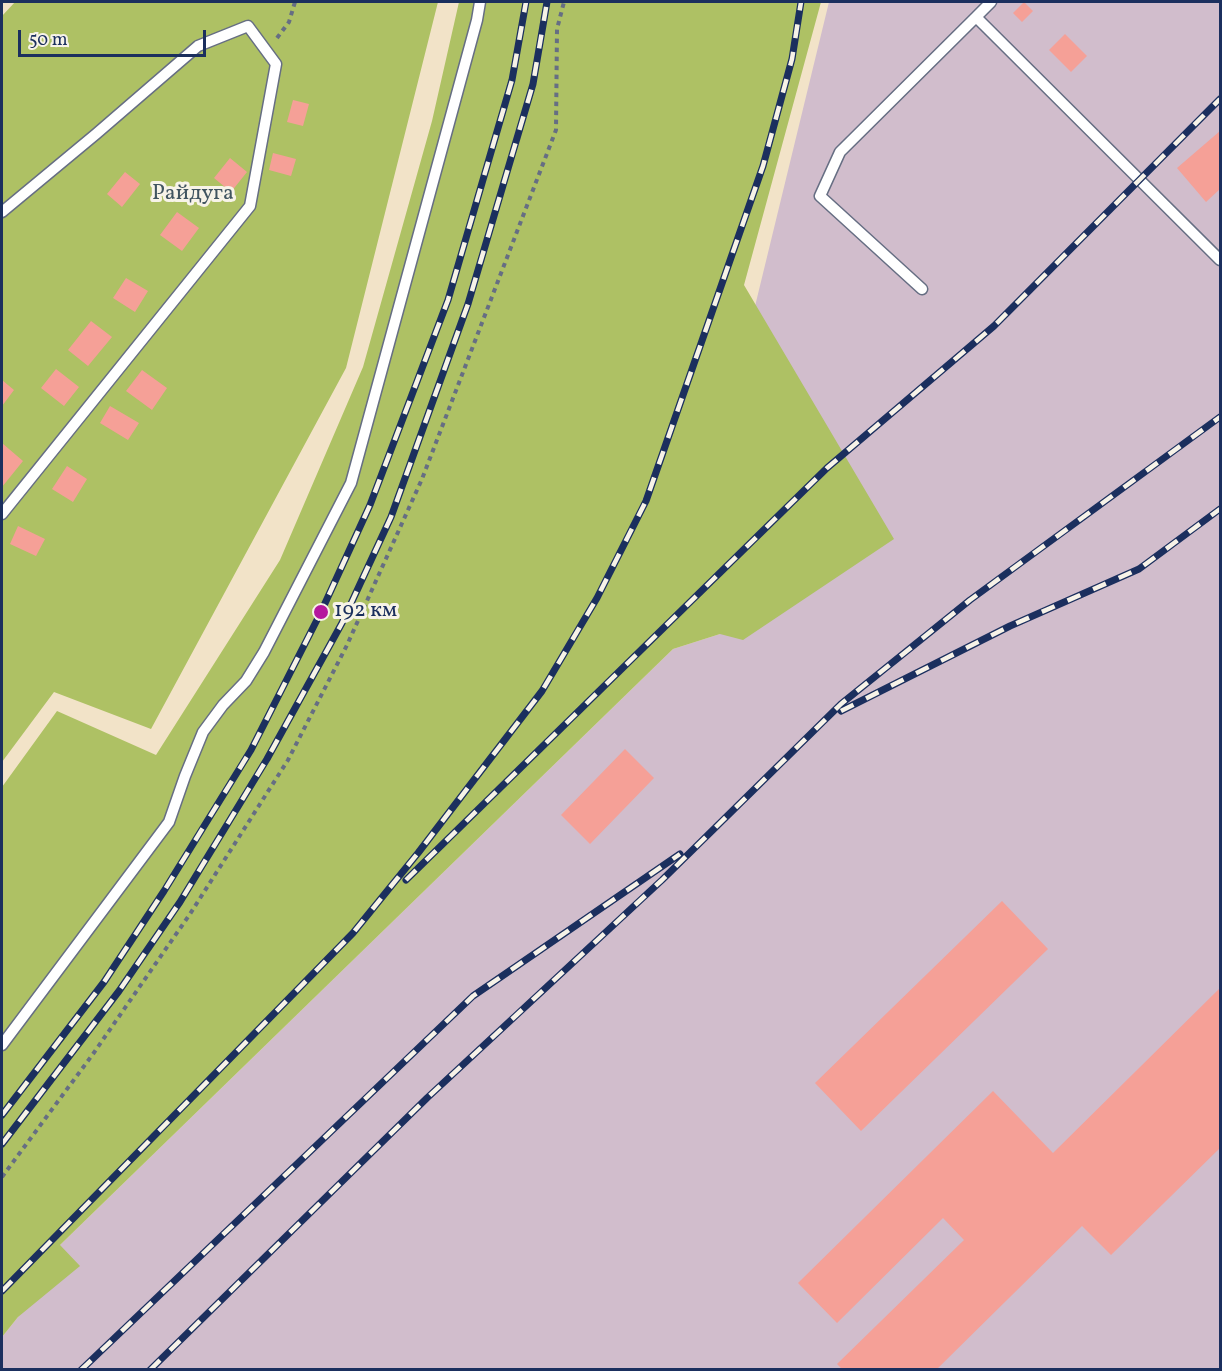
<!DOCTYPE html>
<html>
<head>
<meta charset="utf-8">
<style>
	body { margin:0 }
	#map { position:relative; width:1222px; height:1371px; overflow:hidden; background:#f2e3c8; font-family:Vollkorn,serif }
	canvas { display:block }
	.frame { position:absolute; inset:0; border:3px solid #1b2f5e; pointer-events:none }
	.scale { position:absolute; left:18px; top:30px; width:188px; height:27px; box-sizing:border-box; border:3px solid #1b2f5e; border-top:0; padding-left:8px; font-size:18px; line-height:21px; white-space:nowrap; color:#1b2f5e; -webkit-text-stroke:4px #f7f3e8; paint-order:stroke }
</style>
</head>
<body>
<div id="map">
<canvas width="1222" height="1371"></canvas>
<div class="frame"></div>
<div class="scale">50 m</div>
</div>
<script>
const ctx = document.querySelector('canvas').getContext('2d');
ctx.lineJoin = 'round';
function fill(path, color) { ctx.fillStyle = color; ctx.fill(path, 'evenodd'); }
function strokePath(path, color, width, dash) { ctx.strokeStyle = color; ctx.lineWidth = width; ctx.lineCap = dash ? 'butt' : 'round'; ctx.setLineDash(dash || []); ctx.stroke(path); }
function label(font, color, halo, rows, align = 'center') {
  ctx.font = font + ' Vollkorn,serif'; ctx.lineWidth = 6; ctx.setLineDash([]); ctx.textBaseline = 'middle'; ctx.strokeStyle = halo; ctx.fillStyle = color; for (const [text, x, y, turn = 0] of rows) {
    ctx.save(); ctx.translate(x, y); ctx.rotate((+turn || 0) * Math.PI / 180); ctx.textAlign = isNaN(turn) ? turn : align; if (halo) ctx.strokeText(text, 0, 0); ctx.fillText(text, 0, 0); ctx.restore();
  }
}
fill(new Path2D(`
	M829,2H1220V1369L2,1370V1337L18,1317L60,1245L673,649L720,634L748,335Z`), '#d1bdcc');
fill(new Path2D(`
	M15,2H438L346,368L151,729L54,692L2,762V16Z
	M459,2H821L744,285L894,539L743,640L720,634L673,649L60,1245L80,1266L18,1317L2,1337V787L57,711L156,755L280,560L363,367L432,121Z`), '#aec164');
fill(new Path2D(`
	M1024,2L1033,11L1022,22L1013,13Z
	M1065,34L1087,56L1071,72L1049,50Z
	M293,100L309,104L303,126L287,122Z
	M1220,131V189L1206,202L1177,168Z
	M273,153L296,159L291,176L269,170Z
	M230,158L247,172L231,192L214,178Z
	M125,172L140,184L122,207L107,194Z
	M177,212L199,228L182,251L160,235Z
	M126,278L148,291L135,312L113,298Z
	M91,321L112,337L88,366L68,350Z
	M56,369L79,387L64,406L41,388Z
	M142,370L167,388L152,410L126,391Z
	M2,380L14,390L2,406Z
	M110,406L139,423L128,440L100,423Z
	M2,443L23,461L2,487Z
	M67,466L87,479L73,502L52,489Z
	M18,526L45,539L36,556L10,544Z
	M625,749L654,778L590,844L561,815Z
	M1002,901L1048,949L861,1131L815,1083Z
	M1220,988V1148L1111,1255L1082,1226L936,1370H843L837,1364L964,1240L943,1218L837,1323L798,1283L993,1091L1053,1153Z`), '#f5a097');
const service = new Path2D(`
	M991,2L976,17L1220,260
	M2,212L96,134L198,46L248,26L276,64L250,206L2,514
	M922,289L820,196L840,152L976,17
	M2,1045L169,822L185,776L203,732L223,705L246,681L264,652L351,483L477,20L480,2`);
strokePath(service, '#666e83', 13);
strokePath(new Path2D(`
	M277,38L289,22L295,2
	M2,1177L93,1054L190,914L288,760L347,645L422,479L556,130L557,29L564,2`), '#666e83', 4, [4.5, 4.5]);
strokePath(service, '#fff', 10);
const rail = new Path2D(`
	M841,711L1010,626L1139,569L1220,509
	M406,880L827,468L994,326L1220,99
	M2,1115L104,982L164,891L251,750L321,612L370,505L448,300L512,80L526,2
	M2,1144L119,991L180,902L267,759L342,623L391,517L468,304L533,84L547,2
	M2,1291L353,933L418,853L542,691L597,598L646,501L763,166L792,59L801,2
	M81,1370L473,996L680,854
	M150,1370L427,1098L662,880L841,704L970,600L1220,417`);
strokePath(rail, '#1b2f5e', 7);
strokePath(rail, '#f7f3e8', 4.5, [14]);
for (const [x, y, r, color] of [
	[321,612,8,"#b5179e"]
]) { const dot = new Path2D(); dot.arc(x, y, r, 0, 2 * Math.PI); ctx.fillStyle = color; ctx.fill(dot); strokePath(dot, '#f7f3e8', 2); }
label('22px', '#405460', '#f7f3e8', [
	["Райдуга",193,195]
]);
label('22px', '#1b2f5e', '#f7f3e8', [
	["192 км",334,612]
], 'left');
</script>
</body>
</html>
